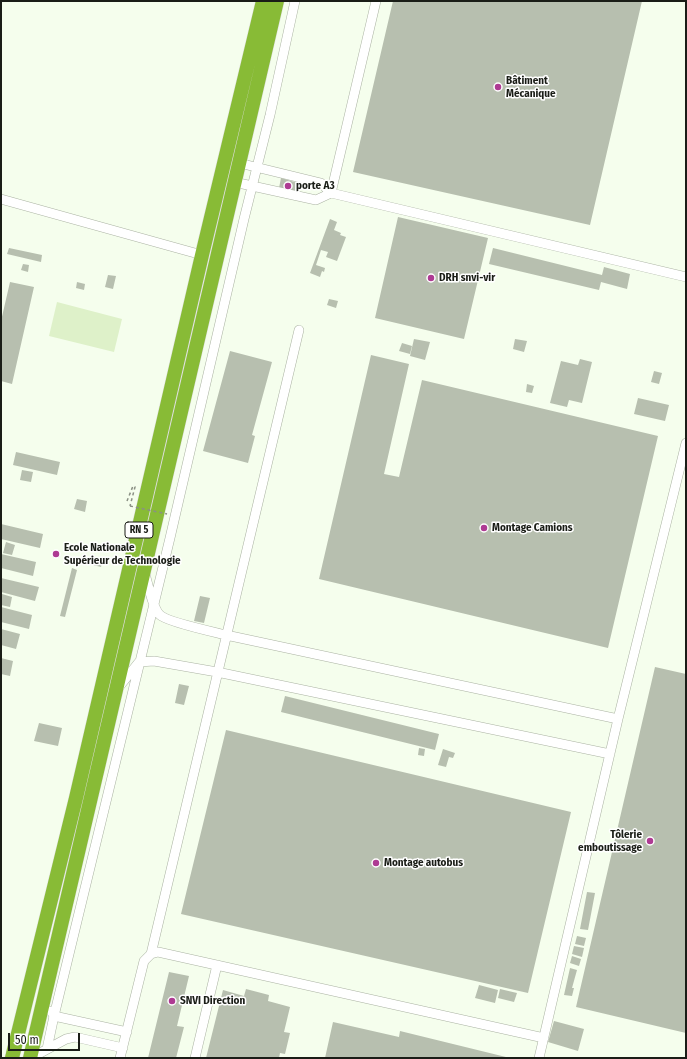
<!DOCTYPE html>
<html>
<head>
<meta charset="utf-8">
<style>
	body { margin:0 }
	#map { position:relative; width:687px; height:1059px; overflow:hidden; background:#f5feed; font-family:"Fira Sans Condensed",sans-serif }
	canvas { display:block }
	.frame { position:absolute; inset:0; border:2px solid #1a1d17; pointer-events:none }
	.scale { position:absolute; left:8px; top:1033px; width:72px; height:18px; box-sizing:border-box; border:2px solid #1a1d17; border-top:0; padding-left:5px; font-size:12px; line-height:14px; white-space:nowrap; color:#1a1d17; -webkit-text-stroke:3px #fff; paint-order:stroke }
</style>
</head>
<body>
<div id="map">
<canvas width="687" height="1059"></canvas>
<div class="frame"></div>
<div class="scale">50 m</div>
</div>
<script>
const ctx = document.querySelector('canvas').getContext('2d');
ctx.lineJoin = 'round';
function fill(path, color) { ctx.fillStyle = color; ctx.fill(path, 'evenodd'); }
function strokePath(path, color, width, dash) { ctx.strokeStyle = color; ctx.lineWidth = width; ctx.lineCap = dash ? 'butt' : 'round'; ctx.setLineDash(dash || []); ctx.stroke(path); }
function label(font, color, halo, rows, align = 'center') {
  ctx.font = font + ' "Fira Sans Condensed",sans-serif'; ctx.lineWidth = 3; ctx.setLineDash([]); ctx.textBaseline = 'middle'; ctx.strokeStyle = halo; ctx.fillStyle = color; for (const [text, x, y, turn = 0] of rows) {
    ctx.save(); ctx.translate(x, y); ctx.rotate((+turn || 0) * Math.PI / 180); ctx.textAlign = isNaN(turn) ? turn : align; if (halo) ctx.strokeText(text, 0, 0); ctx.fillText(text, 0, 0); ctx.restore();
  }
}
fill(new Path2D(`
	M57,302L122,319L114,352L49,336Z`), '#def1c9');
fill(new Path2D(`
	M393,1H642L590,225L353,172Z
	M281,178L298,183L296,193L279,188Z
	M398,217L488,238L464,339L375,318Z
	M330,219L337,222L334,230L341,233L340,235L346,237L337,261L326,257L328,252L321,250L316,265L325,268L324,272L322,271L320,277L310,273Z
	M9,248L42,255L41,262L7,254Z
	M493,248L602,275L604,267L630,274L627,289L601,282L599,290L489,264Z
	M23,264L29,265L28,272L21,270Z
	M108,275L116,276L113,289L105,287Z
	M10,282L34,287L12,384L1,381V321Z
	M77,282L85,284L84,290L76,288Z
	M329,299L338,301L336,308L327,305Z
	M414,339L430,342L425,360L410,356Z
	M515,339L527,341L524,352L513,349Z
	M402,343L412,346L410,354L399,351Z
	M230,351L272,362L252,435L255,436L248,463L203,451Z
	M371,355L409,364L384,474L399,477L422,380L658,436L608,648L319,579Z
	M580,359L592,362L582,403L569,400L567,407L550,403L561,361L578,365Z
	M654,371L662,373L659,384L651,382Z
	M527,384L534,386L532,393L526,392Z
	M638,398L669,405L665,421L634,414Z
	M16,452L60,462L57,475L13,465Z
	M22,470L33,472L31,482L20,480Z
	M77,499L87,501L85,512L74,509Z
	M1,524L43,534L40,548L1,539Z
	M6,542L15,545L12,555L3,553Z
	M1,554L36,562L33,576L1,568Z
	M95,557L103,559L101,567L93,565Z
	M72,568L77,570L65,617L60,616Z
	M1,578L39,587L35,601L1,592Z
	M2,594L12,597L10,607L1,605Z
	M200,596L210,598L204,623L194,621Z
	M1,607L32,615L29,629L1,622Z
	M1,629L20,634L16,649L1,645Z
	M1,658L13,661L10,676L1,674Z
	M655,667L686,674V1033L576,1007Z
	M179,684L189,686L184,705L175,703Z
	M285,696L439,734L435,750L281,712Z
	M39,723L62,728L58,746L34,741Z
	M226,730L571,812L528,993L181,914Z
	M419,748L425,749L424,756L418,755Z
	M443,749L455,753L453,758L449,757L446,767L438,765Z
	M587,892L595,893L588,930L580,929Z
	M577,936L586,938L584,946L575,944Z
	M574,946L584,948L582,957L572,954Z
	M572,956L581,959L579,966L570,963Z
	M570,968L577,970L572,988H574L572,996L564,995Z
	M169,972L189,976L177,1026L184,1027L176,1058H148Z
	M479,985L498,990L495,1003L475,998Z
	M246,989L269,995L268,1001L290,1007L284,1032L290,1033L285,1054L280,1053L279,1058H206L223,990L244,996Z
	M500,989L517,993L514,1002L498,998Z
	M554,1021L584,1029L578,1051L548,1042Z
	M333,1022L399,1037L400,1031L510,1058H325Z`), '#b7bfaf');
const minor = new Path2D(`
	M239,163L321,183L331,193L686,277
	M234,182L316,200L331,193
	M331,193L376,1
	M1,199L202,255
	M145,574C148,584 153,609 160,615C167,622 214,632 226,635L618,719
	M119,687L139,662L154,661L217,672L610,754
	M151,954L299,330
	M51,1011L54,1016L127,1032
	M47,1049L54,1016L170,538L244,219L270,115L295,1
	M31,1058L66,1039L75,1037L123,1048
	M120,1058L144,961L151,954L158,952L544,1038
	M195,1058L217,965
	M539,1058L618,719L686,443`);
const highway = new Path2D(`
	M12,1058L76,798L202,255L263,1
	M30,1058L277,1`);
strokePath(minor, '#abb3a3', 10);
strokePath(highway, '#dfdfdf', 15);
strokePath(new Path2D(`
	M127,501L133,486L135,487L130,506`), '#8a9084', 1.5, [3, 3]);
strokePath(minor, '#fff', 9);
strokePath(highway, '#88bb36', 14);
strokePath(new Path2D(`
	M130,506L167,514`), '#8a9084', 1.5, [3, 3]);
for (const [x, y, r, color] of [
	[498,87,4,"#ae3a93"],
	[288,186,4,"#ae3a93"],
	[431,278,4,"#ae3a93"],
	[484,528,4,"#ae3a93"],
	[56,554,4,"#ae3a93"],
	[650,841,4,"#ae3a93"],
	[376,863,4,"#ae3a93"],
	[172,1001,4,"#ae3a93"]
]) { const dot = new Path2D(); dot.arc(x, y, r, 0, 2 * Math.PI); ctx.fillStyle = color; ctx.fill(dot); strokePath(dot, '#fff', 1.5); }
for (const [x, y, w] of [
	[139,530,28]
]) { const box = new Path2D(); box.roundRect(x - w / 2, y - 8, w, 16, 3); ctx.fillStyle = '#fff'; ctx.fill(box); strokePath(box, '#1a1d17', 1); }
label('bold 10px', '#1a1d17', null, [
	["RN 5",139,530]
]);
label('bold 11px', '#1a1d17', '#fff', [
	["Bâtiment",506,81],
	["Mécanique",506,94],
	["porte A3",296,186],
	["DRH snvi-vir",439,278],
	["Montage Camions",492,528],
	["Ecole Nationale",64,548],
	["Supérieur de Technologie",64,561],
	["Tôlerie",642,835,"right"],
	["emboutissage",642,848,"right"],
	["Montage autobus",384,863],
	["SNVI Direction",180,1001]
], 'left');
</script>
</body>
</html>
